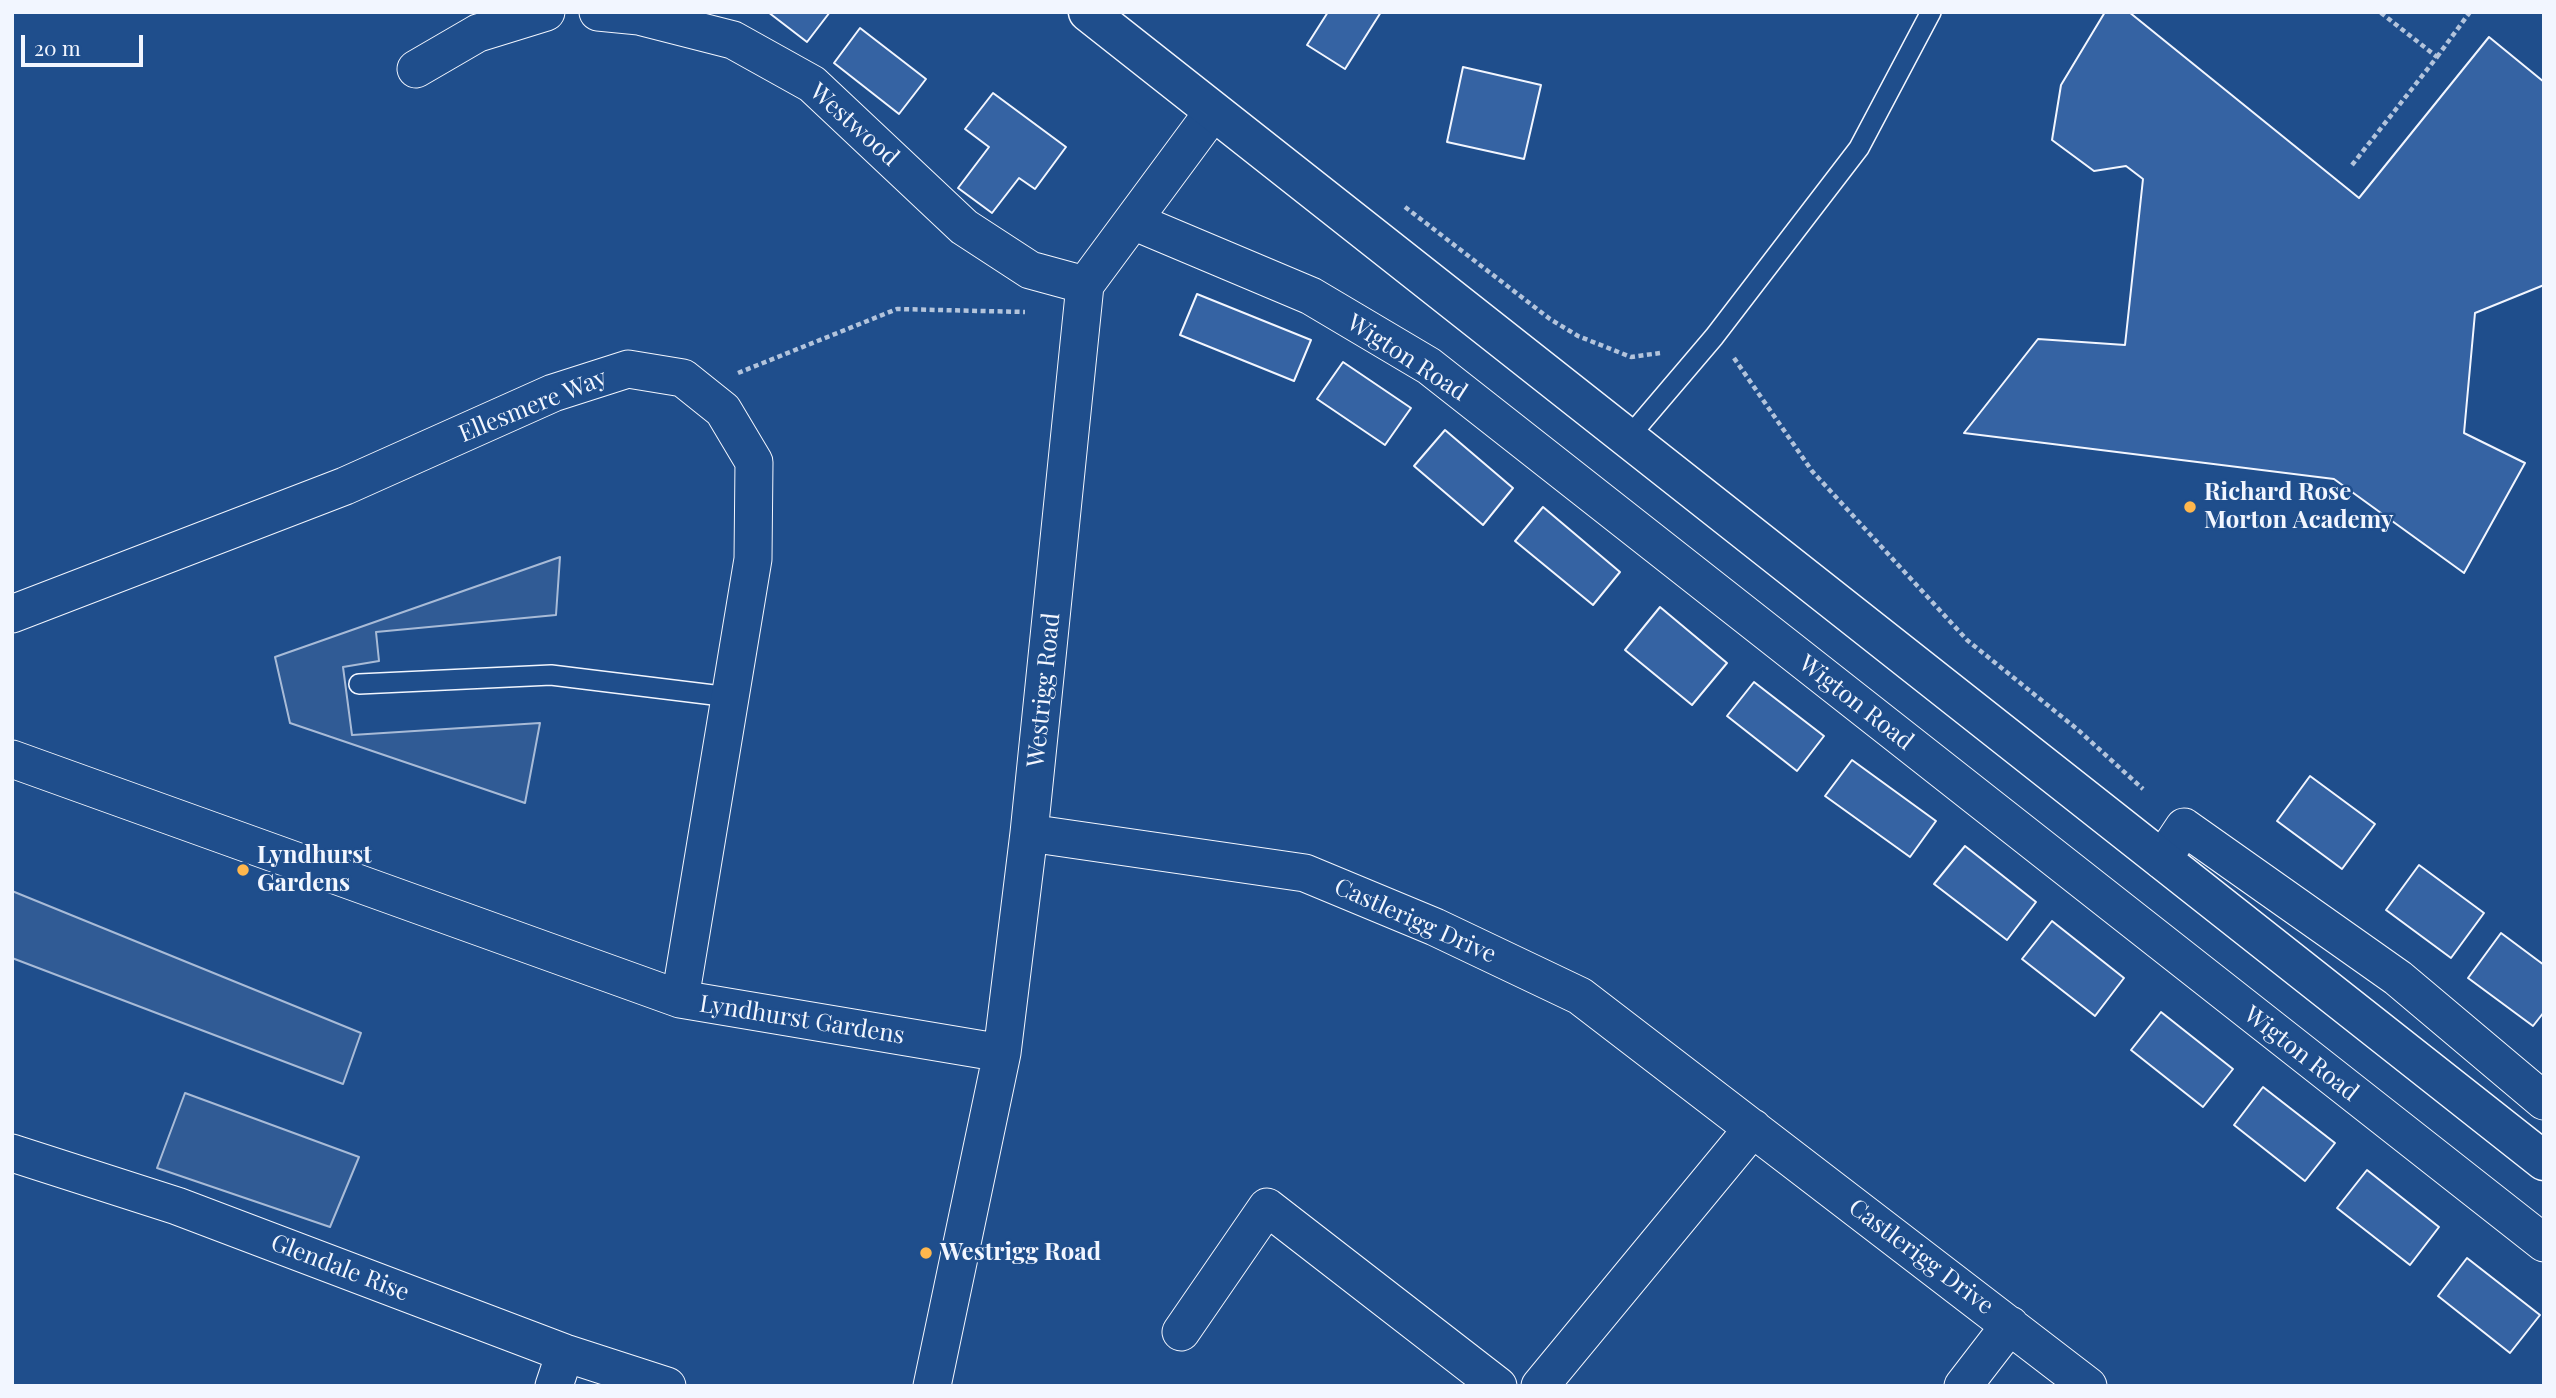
<!DOCTYPE html>
<html>
<head>
<meta charset="utf-8">
<style>
	body { margin:0 }
	#map { position:relative; width:2556px; height:1398px; overflow:hidden; background:#1f4e8c; font-family:"Playfair Display",serif }
	canvas { display:block }
	.frame { position:absolute; inset:0; border:14px solid #f2f6ff; pointer-events:none }
	.scale { position:absolute; left:21px; top:35px; width:122px; height:32px; box-sizing:border-box; border:4px solid #f2f6ff; border-top:0; padding-left:9px; font-size:21px; line-height:24px; white-space:nowrap; color:#f2f6ff; -webkit-text-stroke:5px #1f4e8c; paint-order:stroke }
</style>
</head>
<body>
<div id="map">
<canvas width="2556" height="1398"></canvas>
<div class="frame"></div>
<div class="scale">20 m</div>
</div>
<script>
const ctx = document.querySelector('canvas').getContext('2d');
ctx.lineJoin = 'round';
function fill(path, color) { ctx.fillStyle = color; ctx.fill(path, 'evenodd'); }
function strokePath(path, color, width, dash) { ctx.strokeStyle = color; ctx.lineWidth = width; ctx.lineCap = dash ? 'butt' : 'round'; ctx.setLineDash(dash || []); ctx.stroke(path); }
function label(font, color, halo, rows, align = 'center') {
  ctx.font = font + ' "Playfair Display",serif'; ctx.lineWidth = 5; ctx.setLineDash([]); ctx.textBaseline = 'middle'; ctx.strokeStyle = halo; ctx.fillStyle = color; for (const [text, x, y, turn = 0] of rows) {
    ctx.save(); ctx.translate(x, y); ctx.rotate((+turn || 0) * Math.PI / 180); ctx.textAlign = isNaN(turn) ? turn : align; if (halo) ctx.strokeText(text, 0, 0); ctx.fillText(text, 0, 0); ctx.restore();
  }
}
const built = new Path2D(`
	M560,557L556,615L376,632L379,661L343,667L352,735L540,723L525,803L290,723L275,657Z
	M12,891L361,1033L343,1084L12,958Z
	M185,1093L359,1157L330,1227L157,1168Z`);
fill(built, '#305b95');
strokePath(built, '#a8bbd7', 2);
const building = new Path2D(`
	M768,12H830L807,42Z
	M1328,12H1381L1345,69L1307,45Z
	M2105,12H2129L2359,198L2489,37L2544,82V285L2475,313L2464,433L2525,463L2464,573L2334,479L1964,433L2038,339L2125,345L2143,179L2126,166L2094,171L2052,140L2061,85Z
	M860,28L926,79L899,114L834,63Z
	M1463,67L1541,85L1524,159L1447,142Z
	M993,93L1066,147L1035,189L1019,178L992,213L958,188L989,147L965,129Z
	M1197,294L1311,340L1294,381L1180,335Z
	M1343,362L1411,408L1385,445L1317,399Z
	M1445,430L1513,488L1483,525L1414,466Z
	M1543,507L1620,572L1593,605L1515,541Z
	M1660,607L1727,663L1692,705L1625,650Z
	M1754,682L1824,736L1797,771L1727,716Z
	M1852,760L1936,821L1910,857L1825,796Z
	M2310,776L2375,824L2342,869L2277,821Z
	M1965,846L2036,902L2007,940L1934,884Z
	M2419,865L2484,913L2451,958L2386,910Z
	M2052,921L2124,978L2095,1016L2022,959Z
	M2501,933L2544,965V1012L2533,1026L2468,978Z
	M2161,1012L2233,1069L2203,1107L2131,1050Z
	M2263,1087L2335,1143L2305,1181L2234,1125Z
	M2367,1170L2439,1227L2410,1265L2337,1208Z
	M2467,1258L2540,1315L2510,1353L2438,1296Z`);
fill(building, '#3563a3');
strokePath(building, '#f2f6ff', 2);
const lane = new Path2D(`
	M1628,438L1714,337L1859,148L1931,12
	M359,684L551,675L730,697`);
const street = new Path2D(`
	M598,12L639,16L733,40L812,84L964,227L1030,270L1085,285
	M416,69L478,33L546,12
	M1133,221L1311,296L1429,366L2544,1243
	M12,614L345,486L553,393L628,369L683,378L723,410L754,462L753,559L680,999
	M12,759L680,999L1002,1053
	M1029,833L1305,873L1435,927L1580,996L2088,1386
	M2162,860L2184,827L2398,978L2544,1101
	M12,1153L177,1206L565,1353L667,1386
	M1181,1332L1267,1207L1498,1386
	M554,1386L565,1353
	M932,1386L1002,1053L1029,833L1085,285L1213,112
	M1540,1386L1753,1128
	M1963,1386L2010,1325`);
const primary = new Path2D(`
	M1088,12L2544,1161`);
strokePath(lane, '#f2f6ff', 22);
strokePath(street, '#f2f6ff', 39);
strokePath(primary, '#f2f6ff', 41);
strokePath(new Path2D(`
	M2437,57L2470,12
	M2352,165L2437,57L2380,12
	M1405,207L1550,319L1578,336L1631,357L1660,353
	M1734,358L1812,471L1967,640L2077,729L2143,789
	M738,373L897,309L1025,312`), '#b3c4dc', 4.5, [5, 3.5]);
strokePath(lane, '#1f4e8c', 19);
strokePath(street, '#1f4e8c', 37);
strokePath(primary, '#1f4e8c', 38);
for (const [x, y, r, color] of [
	[2190,507,7,"#ffb74d"],
	[243,870,7,"#ffb74d"],
	[926,1253,7,"#ffb74d"]
]) { const dot = new Path2D(); dot.arc(x, y, r, 0, 2 * Math.PI); ctx.fillStyle = color; ctx.fill(dot); strokePath(dot, '#1f4e8c', 2.5); }
label('24px', '#f2f6ff', '#1f4e8c', [
	["Westwood",854,125,42],
	["Wigton Road",1407,358,33],
	["Ellesmere Way",533,406,-22],
	["Westrigg Road",1044,690,-84],
	["Wigton Road",1856,703,38],
	["Castlerigg Drive",1415,921,24],
	["Lyndhurst Gardens",802,1020,9],
	["Wigton Road",2301,1054,38],
	["Castlerigg Drive",1921,1257,37],
	["Glendale Rise",340,1268,21]
]);
label('bold 24px', '#f2f6ff', '#1f4e8c', [
	["Richard Rose",2204,493],
	["Morton Academy",2204,521],
	["Lyndhurst",257,856],
	["Gardens",257,884],
	["Westrigg Road",940,1253]
], 'left');
</script>
</body>
</html>
